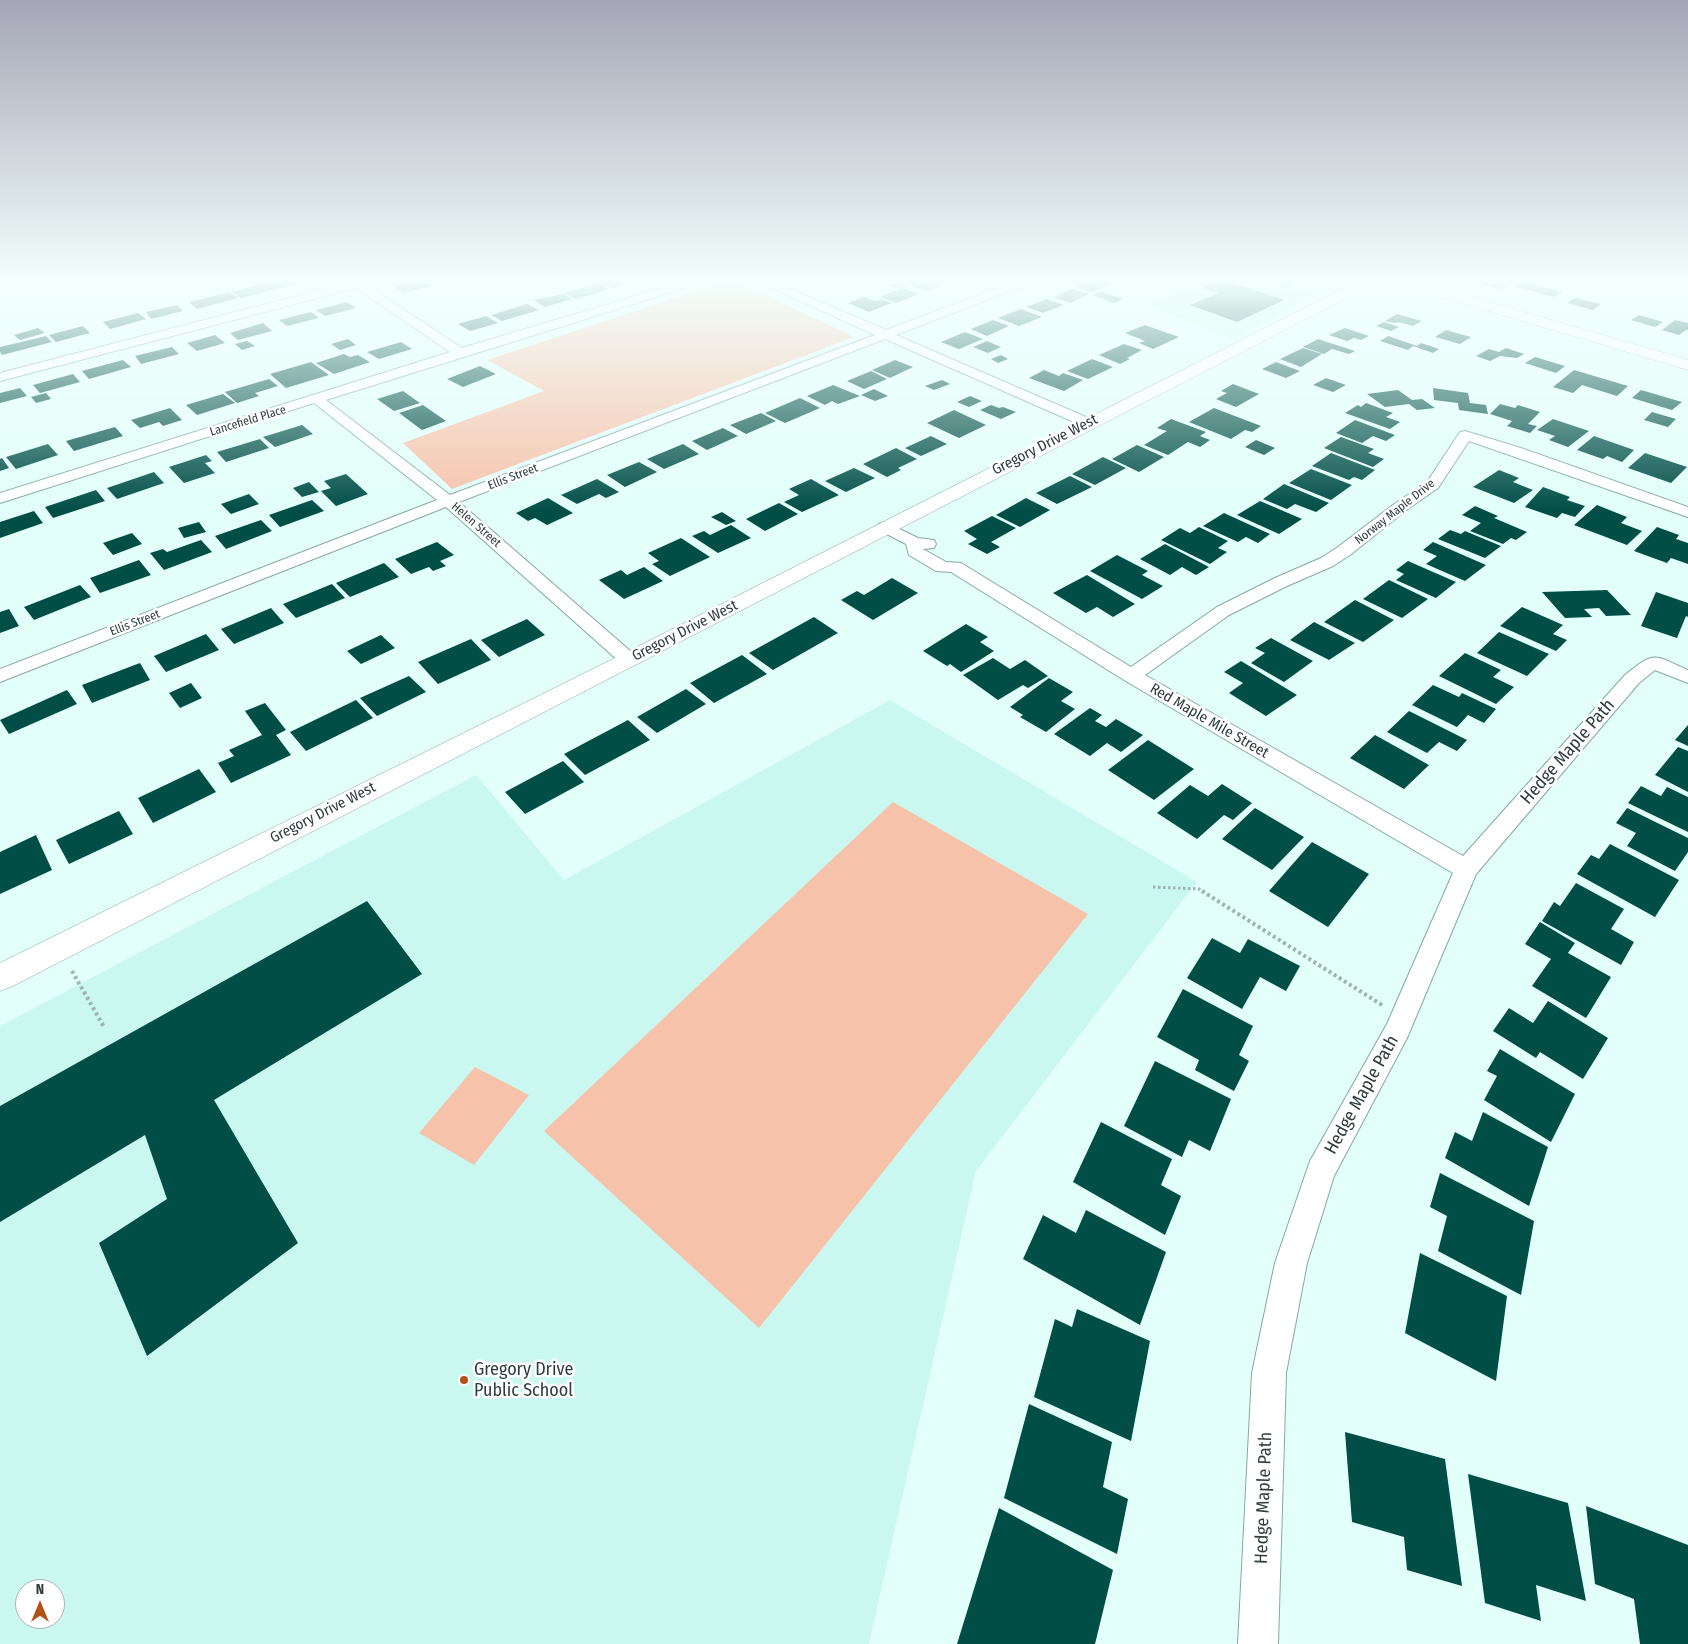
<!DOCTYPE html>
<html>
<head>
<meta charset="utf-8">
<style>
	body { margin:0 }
	#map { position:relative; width:1688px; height:1644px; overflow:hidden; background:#e2fffa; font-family:"Fira Sans Condensed",sans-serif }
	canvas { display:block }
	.north { position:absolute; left:15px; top:1579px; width:50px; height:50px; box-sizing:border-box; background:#fff; border:1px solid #acb2b1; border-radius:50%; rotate:0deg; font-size:14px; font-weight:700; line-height:20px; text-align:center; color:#2f3e3c }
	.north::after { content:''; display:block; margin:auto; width:18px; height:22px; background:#b45118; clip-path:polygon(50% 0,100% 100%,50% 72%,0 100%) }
</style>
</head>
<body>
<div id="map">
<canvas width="1688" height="1644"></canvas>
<div class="north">N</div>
</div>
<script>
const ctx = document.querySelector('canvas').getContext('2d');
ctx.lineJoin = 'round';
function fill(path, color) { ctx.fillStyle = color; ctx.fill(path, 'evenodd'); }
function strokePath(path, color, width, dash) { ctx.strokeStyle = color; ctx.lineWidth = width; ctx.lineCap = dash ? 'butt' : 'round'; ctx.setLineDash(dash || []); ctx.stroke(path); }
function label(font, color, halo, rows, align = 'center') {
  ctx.font = font + ' "Fira Sans Condensed",sans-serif'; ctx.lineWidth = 5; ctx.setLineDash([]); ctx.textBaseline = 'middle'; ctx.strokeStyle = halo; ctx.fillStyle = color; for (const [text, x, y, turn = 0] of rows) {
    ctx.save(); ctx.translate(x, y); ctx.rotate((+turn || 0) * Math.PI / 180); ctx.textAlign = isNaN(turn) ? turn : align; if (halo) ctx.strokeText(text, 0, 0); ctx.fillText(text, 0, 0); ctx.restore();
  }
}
fill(new Path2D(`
	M1205,281H1339L1234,339L1146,306Z
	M890,700L1197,882L976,1171L869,1644H0V1026L476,775L564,880ZM25,1589H55V1619H25Z`), '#caf8f1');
fill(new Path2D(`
	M727,281H736L854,337L452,489L403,443L544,391L487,360Z
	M893,802L1088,914L759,1328L544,1131Z
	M475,1067L529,1095L474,1165L419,1133Z`), '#f7c2aa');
fill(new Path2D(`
	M272,281L305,282L241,298L232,292Z
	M415,281H429L435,285L405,293L394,287Z
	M606,281H635V282L613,288L601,283Z
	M896,281L908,286L899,289L887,284Z
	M906,281H941L947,283L927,291L903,282Z
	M1089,281H1104L1112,284L1092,292L1076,286Z
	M1220,281H1227L1284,300L1237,322L1190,305L1219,293L1203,288Z
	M1267,281H1299L1286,287Z
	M1487,281H1494L1508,285L1502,289L1483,284Z
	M1519,281H1522L1562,292L1554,297L1512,286Z
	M598,283L610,289L576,299L564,293Z
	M903,288L919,294L896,303L880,297Z
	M1072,289L1089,294L1070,303L1053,297Z
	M230,292L238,298L197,309L189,302Z
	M1102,292L1123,299L1114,303L1093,295Z
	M563,294L572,299L545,307L534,300Z
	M865,297L875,301L881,299L892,303L869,312L848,303Z
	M1575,298L1601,304L1593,310L1567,303Z
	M1047,299L1064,305L1043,313L1026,307Z
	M347,302L356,308L325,316L316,310Z
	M527,304L539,310L502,321L491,315Z
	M177,305L183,311L151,319L146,312Z
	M1021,309L1042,317L1019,326L998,318Z
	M311,312L319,318L287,326L279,320Z
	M138,313L146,319L110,329L103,322Z
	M1397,314L1422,321L1413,326L1398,322L1395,323L1385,321Z
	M1639,315L1663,322L1655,327L1631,320Z
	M486,316L498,323L470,331L458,324Z
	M993,320L1009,326L987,336L971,329Z
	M1675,320L1688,323V330H1686L1679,335L1662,330Z
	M1384,322L1399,327L1391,331L1376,326Z
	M263,323L272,331L238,340L230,333Z
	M1145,325L1179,337L1153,349L1139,343L1145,341L1125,333Z
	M83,326L90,333L56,342L49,335Z
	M38,328L45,333L20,340L14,335Z
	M1345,328L1369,336L1361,340L1354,338L1347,341L1329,335Z
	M1446,330L1471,337L1460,344L1435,337Z
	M965,332L983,339L959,349L941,342Z
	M215,335L225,343L197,351L187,343Z
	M46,336L52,342L2,355L0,352V347Z
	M1388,336L1417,346L1421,343L1439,349L1433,353L1413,346L1408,350L1380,341Z
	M348,339L356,345L340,350L331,344Z
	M1318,339L1355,351L1349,354L1332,349L1324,354L1303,347Z
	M247,341L255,346L242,350L235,344Z
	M987,341L1001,347L988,353L973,347Z
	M401,342L412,349L379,359L367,352Z
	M1124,344L1142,350L1127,358L1130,359L1120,364L1099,355Z
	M172,347L179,354L141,364L135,356Z
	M1303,348L1322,354L1301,367L1280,359Z
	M1506,348L1524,354L1517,358L1500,356L1490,361L1476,356L1489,349L1499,352Z
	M344,354L350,357L358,355L370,362L334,374L316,363Z
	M1001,355L1008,359L998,363L991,359Z
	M1535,357L1565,366L1556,373L1525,363Z
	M1092,359L1113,367L1088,379L1067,371Z
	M123,360L131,367L89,379L82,371Z
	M895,360L913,367L890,378L872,370Z
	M311,362L329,375L286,388L270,374Z
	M1276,362L1300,371L1286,378L1262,369Z
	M480,366L496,374L463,387L447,379Z
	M1044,370L1059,376L1063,373L1083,380L1064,391L1029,378Z
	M1574,370L1628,386L1617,396L1582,385L1573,393L1553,387Z
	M871,371L887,379L864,389L847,381Z
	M73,374L80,382L40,393L33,385Z
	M1326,378L1346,385L1333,392L1313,385Z
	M269,379L278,386L255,393L259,396L237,403L225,392Z
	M942,380L950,384L934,390L925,386Z
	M1233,384L1259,394L1236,407L1216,399L1227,393L1221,391Z
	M833,385L860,396L838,404L832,401L825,405L807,396Z
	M20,388L27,396L0,403V393Z
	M1433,388L1468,393L1470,403L1486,405L1488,414L1459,410L1458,403L1434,400Z
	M874,389L888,396L875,401L861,395Z
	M1398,390L1412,400L1422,399L1435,408L1417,410L1409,404L1385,407L1367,394Z
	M1641,390L1682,402L1672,410L1632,398Z
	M403,391L420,403L394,411L377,399Z
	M46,393L51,399L36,403L31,397Z
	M223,394L235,403L197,415L186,405Z
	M970,396L982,401L969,407L957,402Z
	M800,398L820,408L785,423L765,413Z
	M1366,403L1393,413L1386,417L1400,422L1390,429L1345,413L1358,405L1361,407Z
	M1500,404L1515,408L1518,405L1540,412L1528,424L1537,426L1530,433L1507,426L1512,421L1490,414Z
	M423,405L446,421L422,430L399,413Z
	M991,405L999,408L1003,407L1016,412L1001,419L980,410Z
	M170,408L182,420L163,426L159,422L140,428L131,420Z
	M1214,408L1261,426L1252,432L1245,430L1231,439L1189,422Z
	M954,410L986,425L959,438L927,423Z
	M1652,412L1676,419L1668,427L1644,420Z
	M761,413L776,421L746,434L730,425Z
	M1171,419L1206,432L1200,436L1210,440L1200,447L1188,442L1168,455L1144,445L1167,431L1157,428Z
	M1553,419L1589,431L1568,447L1549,440L1555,436L1537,430Z
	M1355,420L1395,435L1386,441L1373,436L1362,443L1336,433Z
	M302,425L313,434L275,447L263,437Z
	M115,427L123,436L74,451L66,441Z
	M723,428L738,436L707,450L692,441Z
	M931,436L947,444L921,456L905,448Z
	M1594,436L1634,450L1622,462L1607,456L1603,459L1577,450Z
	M1341,437L1374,449L1368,453L1384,459L1373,467L1324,448Z
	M260,439L269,448L226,462L217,452Z
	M1256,440L1275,448L1264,455L1245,447Z
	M48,444L58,455L16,469L6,457Z
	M683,444L699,454L664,469L647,459Z
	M1137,445L1164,457L1139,472L1112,459Z
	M896,448L917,459L898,468L901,470L887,477L863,464Z
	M1331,453L1375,470L1362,480L1354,477L1349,480L1312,466Z
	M1645,453L1687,467L1671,483L1628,468Z
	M206,455L212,461L205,463L215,473L184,483L169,467Z
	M1103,457L1126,468L1095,485L1072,474Z
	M2,458L9,468L0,471V459Z
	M639,462L657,472L625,487L607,475Z
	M854,468L875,478L846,492L825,481Z
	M1311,469L1352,485L1331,500L1289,483Z
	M1499,470L1519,478L1513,482L1533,490L1514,503L1473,487Z
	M154,472L164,483L117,499L107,488Z
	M346,474L368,494L336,506L321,491L331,488L324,481Z
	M1070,476L1092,487L1057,504L1036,493Z
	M597,479L619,492L606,498L599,494L577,504L561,495Z
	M811,479L839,495L802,512L784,502L799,495L789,489Z
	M309,482L319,492L302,497L293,488Z
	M1284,484L1329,503L1316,512L1295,504L1287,509L1263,499Z
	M1543,487L1570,497L1567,500L1585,506L1575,517L1562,513L1557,518L1525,507Z
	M96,490L105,501L53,518L45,507Z
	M249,494L259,504L231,514L221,504Z
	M548,498L573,513L547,525L535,518L528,521L516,513Z
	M1026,498L1050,510L1020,527L996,515Z
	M312,500L324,511L280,527L269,515Z
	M1260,501L1302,519L1279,534L1237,515Z
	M779,503L798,514L765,531L746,519Z
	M1597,505L1627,517L1621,523L1642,531L1627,545L1574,525Z
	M1475,506L1498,516L1494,518L1527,532L1516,540L1511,538L1503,544L1470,531L1481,523L1462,515Z
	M34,511L43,523L0,538V522Z
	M722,512L736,521L726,525L711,517Z
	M1224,513L1270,534L1258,543L1246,537L1238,542L1203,526Z
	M992,516L1016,528L991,542L1000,547L987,554L968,544L977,539L964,531Z
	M261,520L272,531L226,549L215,536Z
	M199,522L206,532L184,538L178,528Z
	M731,525L751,538L718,553L692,536L704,531L710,535Z
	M1199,527L1228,541L1218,548L1227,552L1210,564L1161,540L1180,528L1190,533Z
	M1657,527L1679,535L1676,539L1688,543V564L1671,558L1667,563L1634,551Z
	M1450,530L1461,534L1465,531L1501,546L1485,558L1438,539Z
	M132,533L142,544L113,555L103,543Z
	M681,538L710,557L670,576L652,564L659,561L648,553Z
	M201,540L212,552L164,570L150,553L163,549L167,552Z
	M437,542L454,555L440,561L446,566L433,571L429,567L411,574L395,559Z
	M1433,542L1486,565L1465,581L1426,564L1437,556L1423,550Z
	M1165,544L1209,567L1196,575L1182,567L1170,575L1140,559Z
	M1117,555L1148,571L1142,575L1163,586L1142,599L1090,571Z
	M139,560L151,575L100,593L90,578Z
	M1408,561L1456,582L1436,598L1396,580L1404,574L1396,570Z
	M384,563L399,577L350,597L336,583Z
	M644,567L663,581L624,599L599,580L621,570L627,575Z
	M1087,575L1135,604L1113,617L1097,607L1086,613L1053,593Z
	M892,578L918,593L873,620L841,600L857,591L864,595Z
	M1389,580L1428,599L1402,618L1363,599Z
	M332,584L345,598L296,618L283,604Z
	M80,585L91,597L34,620L24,607Z
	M1607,590L1631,615L1606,616L1599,608L1584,609L1592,617L1565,618L1542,592Z
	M1656,592L1688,603V617L1686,616L1677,638L1641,626Z
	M1355,600L1394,620L1363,642L1324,622Z
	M1522,607L1563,625L1553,634L1567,640L1556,651L1500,626Z
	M271,608L284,623L234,644L221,629Z
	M9,609L19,626L0,633V612Z
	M814,617L838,633L773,670L749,653Z
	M527,619L545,635L499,657L481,640Z
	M1314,622L1355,643L1329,660L1290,640Z
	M966,624L988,637L980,642L994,651L961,672L950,664L947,666L923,651Z
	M1499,632L1549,654L1527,676L1477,653Z
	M206,634L219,650L166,672L154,656Z
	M381,635L395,648L361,664L347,651Z
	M1271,638L1313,661L1284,682L1251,663L1265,653L1255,648Z
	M471,639L491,660L438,684L418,662Z
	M1465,653L1501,670L1493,677L1514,687L1496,704L1439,676Z
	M742,655L767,674L714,703L690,683Z
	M993,658L1010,669L1025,660L1048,676L1028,688L1023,685L998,700L963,675Z
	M1241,661L1297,695L1266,716L1229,693L1243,683L1224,672Z
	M140,663L150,680L92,703L82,685Z
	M409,676L426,692L377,716L360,698Z
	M1049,678L1073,692L1061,701L1075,709L1046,732L1020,717L1023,715L1010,707Z
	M191,683L202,698L180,708L169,693Z
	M1433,685L1459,697L1462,693L1496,709L1484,723L1468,715L1457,727L1412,705Z
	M686,689L706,704L657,733L637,717Z
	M67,690L77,704L9,734L0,720Z
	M356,700L373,718L306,751L290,732Z
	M265,703L286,730L276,735L291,755L231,783L218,763L234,756L229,750L262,735L245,711Z
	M1090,708L1102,715L1095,721L1106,727L1116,719L1143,735L1121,752L1107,743L1090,756L1054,734Z
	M1409,711L1467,740L1457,751L1439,742L1427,753L1387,732Z
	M628,720L650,740L585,775L564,754Z
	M1688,725V746L1675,740Z
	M1375,735L1429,765L1404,789L1350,758Z
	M1148,740L1194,769L1154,800L1108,770Z
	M1678,747L1688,751V792L1655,775Z
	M563,761L584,782L525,814L505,792Z
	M199,769L216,792L153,823L138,798Z
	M1222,784L1252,803L1233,820L1224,815L1197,839L1157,813L1190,785L1208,796Z
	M1641,786L1661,796L1667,787L1688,797V832L1628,803Z
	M1255,808L1304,837L1272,870L1222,839Z
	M1627,808L1688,838V852L1675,871L1627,846L1636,833L1616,823Z
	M119,811L133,834L69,864L56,840Z
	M36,835L52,870L0,894V852Z
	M1312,842L1369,874L1328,927L1269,891Z
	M1610,844L1679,880L1655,917L1577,874L1591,855L1599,859Z
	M1576,883L1624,909L1611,929L1634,942L1621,965L1542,921L1554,902L1560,906Z
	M367,901L422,974L214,1100L298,1243L147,1356L99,1243L167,1199L145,1135L0,1222V1106Z
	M1540,922L1575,943L1568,953L1611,977L1586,1018L1532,986L1551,959L1525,944Z
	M1212,938L1240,953L1248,939L1300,966L1286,991L1260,977L1242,1009L1187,978Z
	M1183,989L1253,1026L1239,1055L1249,1061L1234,1091L1195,1070L1199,1060L1157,1037Z
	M1548,1001L1608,1038L1583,1079L1540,1052L1536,1058L1493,1031L1509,1008L1533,1023Z
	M1500,1049L1575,1094L1551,1142L1484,1100L1497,1076L1487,1071Z
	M1155,1061L1231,1099L1210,1151L1189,1140L1182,1157L1124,1126Z
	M1483,1112L1548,1147L1529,1206L1445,1158L1455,1132L1472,1141Z
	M1101,1122L1172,1159L1161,1185L1181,1196L1165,1235L1073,1182Z
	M1440,1173L1534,1221L1521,1295L1438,1251L1447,1216L1430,1207Z
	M1086,1210L1166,1252L1140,1325L1023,1259L1043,1215L1076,1233Z
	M1420,1253L1507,1296L1496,1381L1405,1333Z
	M1077,1309L1150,1341L1131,1441L1034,1397L1055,1319L1072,1327Z
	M1029,1404L1112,1442L1103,1487L1128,1499L1117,1554L1004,1498Z
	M1345,1432L1445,1459L1462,1586L1407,1570L1404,1537L1352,1522Z
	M1468,1474L1568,1503L1586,1601L1536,1585L1541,1621L1485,1603Z
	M1586,1506L1688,1545V1644H1640L1634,1599L1595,1584Z
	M999,1508L1113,1570L1095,1644H957Z`), '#014e47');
const street = new Path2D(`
	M355,281H375L367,285L462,348L685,281H703L701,283L326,400L450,495L875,335L756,281H772L886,330L1016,281H1033L1031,283L896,335L1093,420L1095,423L1093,426H1083L885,339L459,502L636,656L639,660L636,664L629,666L622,664L446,507L0,682V669L437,500L314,403L0,503V493L450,352L356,288L0,381V373Z
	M1465,431L1521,448L1688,507V517L1469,441L1438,488L1405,511L1350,555L1333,566L1287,586L1229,615L1145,675L1463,856L1625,675C1656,650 1653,655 1688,670V683L1655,670L1639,683L1476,874L1407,1038L1334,1176L1307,1263L1286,1373L1278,1644H1238L1252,1373L1275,1263L1310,1161L1387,1024L1453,873L1124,680L951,572L936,571L909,555L906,544L879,530L877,527L879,524L885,522L918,538L934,540L936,544L934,548L923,549L946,562L961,563L1131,667L1217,607L1275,578L1321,558L1338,547L1393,505L1427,482L1460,432Z`);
const secondary = new Path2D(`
	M1358,281H1376L1374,284L11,987L0,991V963L621,655Z`);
const primary = new Path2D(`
	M1396,281H1418L1688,360V370L1398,284Z`);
strokePath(street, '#85a8a2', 2);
strokePath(secondary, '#85a8a2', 1);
strokePath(primary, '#85a8a2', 1);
strokePath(new Path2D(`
	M1153,887L1199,889L1204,892`), '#9db4b0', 3, [2.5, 2.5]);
strokePath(new Path2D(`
	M1202,891L1382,1005
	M72,971L104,1027`), '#9db4b0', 4, [3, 3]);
fill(street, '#fff');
fill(secondary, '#fff');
fill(primary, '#fff');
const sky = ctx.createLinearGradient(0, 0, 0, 511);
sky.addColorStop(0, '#a5a6b6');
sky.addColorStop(0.55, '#f2fffd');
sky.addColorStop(1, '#f2fffd00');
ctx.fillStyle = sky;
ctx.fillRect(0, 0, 1688, 511);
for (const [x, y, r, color] of [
	[464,1380,5,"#b45118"]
]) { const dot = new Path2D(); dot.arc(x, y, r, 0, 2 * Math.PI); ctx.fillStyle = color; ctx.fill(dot); strokePath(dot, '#fff', 2); }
label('12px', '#2f3e3c', '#fff', [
	["Lancefield Place",248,421,-17],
	["Ellis Street",513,477,-21],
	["Norway Maple Drive",1395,512,-38],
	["Helen Street",476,525,41],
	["Ellis Street",135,623,-21]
]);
label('15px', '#2f3e3c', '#fff', [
	["Gregory Drive West",1045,445,-27],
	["Gregory Drive West",685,631,-27],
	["Red Maple Mile Street",1209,721,30],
	["Gregory Drive West",323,813,-27]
]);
label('18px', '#2f3e3c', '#fff', [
	["Hedge Maple Path",1568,752,-49],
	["Hedge Maple Path",1362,1095,-61],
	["Hedge Maple Path",1264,1498,-88]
]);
label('18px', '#2f3e3c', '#fff', [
	["Gregory Drive",474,1370],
	["Public School",474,1391]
], 'left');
</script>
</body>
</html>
